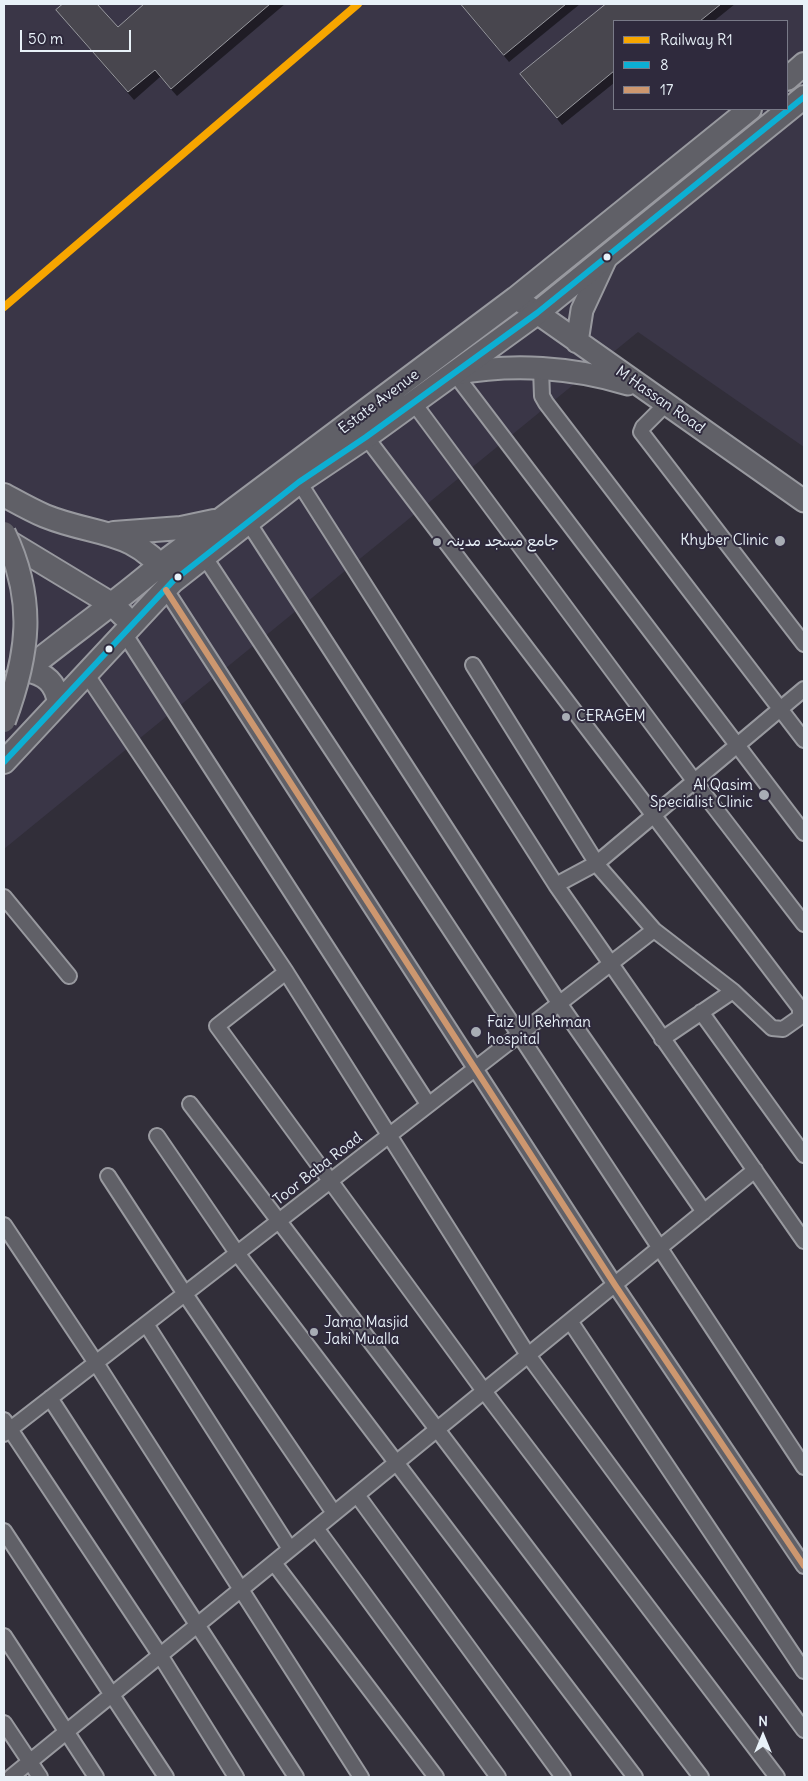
<!DOCTYPE html>
<html>
<head>
<meta charset="utf-8">
<style>
	body { margin:0 }
	#map { position:relative; width:808px; height:1781px; overflow:hidden; background:#312e39; font-family:Delius,sans-serif }
	canvas { display:block }
	.frame { position:absolute; inset:0; border:5px solid #e8f1f8; pointer-events:none }
	.legend { position:absolute; left:613px; top:20px; width:175px; height:90px; box-sizing:border-box; background:#2f2a3d; border:1px solid #797a88; margin:0; padding:6px 9px; list-style:none; font-size:15px; color:#e8f1f8 }
	.legend li { display:flex; align-items:center; gap:10px; height:25px }
	.legend b { width:25px; border:1px solid #797a88 }
	.north { position:absolute; left:738px; top:1711px; width:50px; height:50px; -webkit-text-stroke:4px #2f2a3d; paint-order:stroke; rotate:0deg; font-size:14px; font-weight:700; line-height:20px; text-align:center; color:#e8f1f8 }
	.north::after { content:''; display:block; margin:auto; width:18px; height:22px; background:#e8f1f8; clip-path:polygon(50% 0,100% 100%,50% 72%,0 100%) }
	.scale { position:absolute; left:20px; top:30px; width:111px; height:22px; box-sizing:border-box; border:2px solid #e8f1f8; border-top:0; padding-left:6px; font-size:15px; line-height:18px; white-space:nowrap; color:#e8f1f8; -webkit-text-stroke:4px #2f2a3d; paint-order:stroke }
</style>
</head>
<body>
<div id="map">
<canvas width="808" height="1781"></canvas>
<div class="frame"></div>
<ul class="legend">
<li><b style="height:6px;background:#f7a600"></b>Railway R1</li>
<li><b style="height:6px;background:#0dafd3"></b>8</li>
<li><b style="height:6px;background:#cd976f"></b>17</li>
</ul>
<div class="north">N</div>
<div class="scale">50 m</div>
</div>
<script>
const ctx = document.querySelector('canvas').getContext('2d');
ctx.lineJoin = 'round';
function fill(path, color) { ctx.fillStyle = color; ctx.fill(path, 'evenodd'); }
function strokePath(path, color, width, dash) { ctx.strokeStyle = color; ctx.lineWidth = width; ctx.lineCap = dash ? 'butt' : 'round'; ctx.setLineDash(dash || []); ctx.stroke(path); }
function label(font, color, halo, rows, align = 'center') {
  ctx.font = font + ' Delius,"Playpen Sans Arabic",sans-serif'; ctx.lineWidth = 4; ctx.setLineDash([]); ctx.textBaseline = 'middle'; ctx.strokeStyle = halo; ctx.fillStyle = color; for (const [text, x, y, turn = 0] of rows) {
    ctx.save(); ctx.translate(x, y); ctx.rotate((+turn || 0) * Math.PI / 180); ctx.textAlign = isNaN(turn) ? turn : align; if (halo) ctx.strokeText(text, 0, 0); ctx.fillText(text, 0, 0); ctx.restore();
  }
}
fill(new Path2D(`
	M4,4H804V447L638,332L4,849ZM614,21H787V109H614Z`), '#3a3647');
fill(new Path2D(`
	M65,4H96L117,29L146,4H285L177,96L160,77L134,100L63,18L58,10Z
	M461,4H580L509,62Z
	M608,4H735L714,21H614V83L562,125L522,74Z`), '#0007');
const building = new Path2D(`
	M63,4H97L118,27L144,4H270L171,89L155,70L128,92L56,10Z
	M461,4H566L504,55Z
	M606,4H721L700,21H614V71L557,118L520,74Z`);
fill(building, '#48464e');
strokePath(building, '#98999f', 1);
const minor = new Path2D(`
	M541,369L542,396L546,403L804,740
	M455,374L804,833
	M413,402L695,782L804,924
	M666,404L643,427L641,432L804,644
	M366,437L800,1008V1017L783,1029L772,1028L733,991L654,930L599,867L473,665
	M299,482L556,885L804,1241
	M248,522L559,1003L704,1212
	M204,556L804,1467
	M166,590L615,1285L804,1566
	M124,633L428,1104
	M87,675L286,972L528,1355L804,1730
	M556,885L597,863L804,689
	M4,897L69,976
	M286,972L217,1026L484,1391L777,1777
	M701,1012L804,1155
	M662,1039L733,991
	M190,1104L701,1777
	M157,1136L237,1253L635,1777
	M108,1176L185,1294L334,1513
	M4,1225L96,1363L361,1777
	M570,1321L804,1671
	M146,1324L290,1549
	M50,1398L296,1777
	M4,1420L160,1655L236,1777
	M4,1434L654,930
	M357,1495L563,1777
	M316,1528L498,1777
	M4,1531L166,1777
	M274,1563L436,1777
	M4,1636L96,1777
	M4,1723L40,1777
	M11,1777L755,1170`);
const primary = new Path2D(`
	M516,298L804,501
	M577,342L582,310L607,256
	M455,374C512,363 573,367 628,384`);
const trunk = new Path2D(`
	M787,79L804,64
	M4,495C17,502 31,510 45,516C97,537 132,527 170,577
	M114,533L181,528L214,521
	M4,539L113,605L123,615
	M26,670C46,674 56,683 59,703
	M8,685C58,643 111,607 160,565L516,298L750,109
	M4,762L173,581L299,482L366,437L537,313L804,97`);
strokePath(minor, '#98999f', 18);
strokePath(primary, '#98999f', 25);
strokePath(trunk, '#98999f', 26);
strokePath(minor, '#606067', 14);
strokePath(primary, '#606067', 21);
strokePath(trunk, '#606067', 22);
const trunkBridge = new Path2D(`
	M4,533C36,600 29,654 4,721`);
strokePath(trunkBridge, '#98999f', 26, []);
strokePath(trunkBridge, '#606067', 22);
strokePath(new Path2D(`
	M4,762L173,581L299,482L366,437L537,313L804,97`), '#0dafd3', 6);
strokePath(new Path2D(`
	M166,590L615,1285L804,1566`), '#cd976f', 6);
strokePath(new Path2D(`
	M4,307L358,4`), '#f7a600', 8);
for (const [x, y, r, color] of [
	[607,257,4.5,"#e8f1f8"],
	[780,541,6,"#a8adb5"],
	[437,542,5,"#a8adb5"],
	[178,577,4.5,"#e8f1f8"],
	[109,649,4.5,"#e8f1f8"],
	[566,717,5,"#a8adb5"],
	[764,795,6,"#a8adb5"],
	[476,1032,6,"#a8adb5"],
	[314,1332,5,"#a8adb5"]
]) { const dot = new Path2D(); dot.arc(x, y, r, 0, 2 * Math.PI); ctx.fillStyle = color; ctx.fill(dot); strokePath(dot, '#2f2a3d', 2); }
label('15px', '#e8f1f8', '#2f2a3d', [
	["M Hassan Road",660,400,35],
	["Estate Avenue",379,402,-37],
	["Toor Baba Road",318,1169,-38]
]);
label('15px', '#e8f1f8', '#2f2a3d', [
	["Khyber Clinic",769,541,"right"],
	["جامع مسجد مدینہ",447,542],
	["CERAGEM",576,717],
	["Al Qasim",753,786,"right"],
	["Specialist Clinic",753,803,"right"],
	["Faiz Ul Rehman",487,1023],
	["hospital",487,1040],
	["Jama Masjid",324,1323],
	["Jaki Mualla",324,1340]
], 'left');
</script>
</body>
</html>
